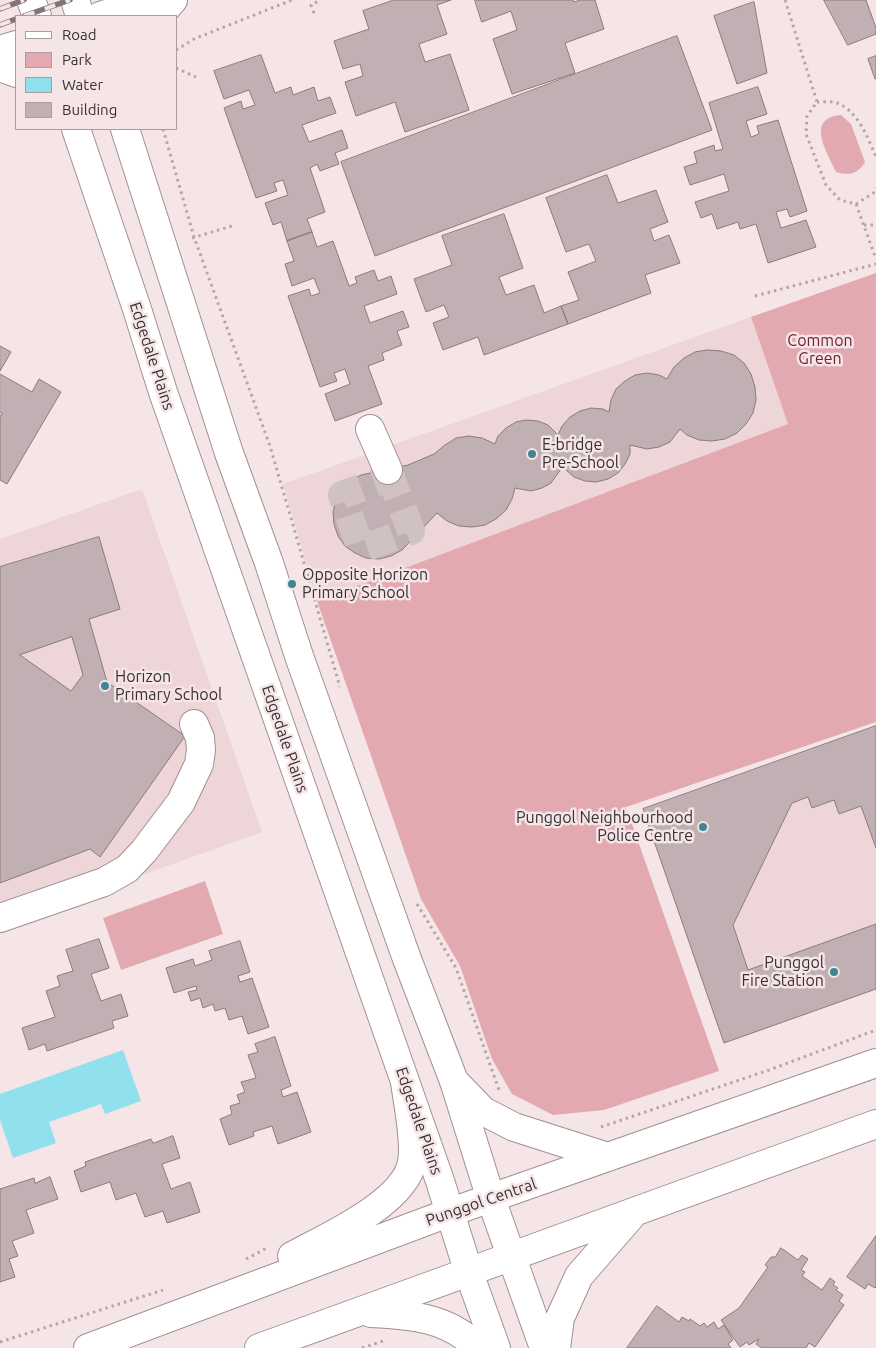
<!DOCTYPE html>
<html>
<head>
<meta charset="utf-8">
<style>
	body { margin:0 }
	#map { position:relative; width:876px; height:1348px; overflow:hidden; background:#f6e5e7; font-family:Ubuntu,sans-serif }
	canvas { display:block }
	.legend { position:absolute; left:15px; top:15px; width:162px; height:115px; box-sizing:border-box; background:#f6e5e7; border:1px solid #aa9d9f; margin:0; padding:6px 9px; list-style:none; font-size:15px; color:#383132 }
	.legend li { display:flex; align-items:center; gap:10px; height:25px }
	.legend b { width:25px; border:1px solid #aa9d9f }
</style>
</head>
<body>
<div id="map">
<canvas width="876" height="1348"></canvas>
<ul class="legend">
<li><b style="height:6px;background:#fff"></b>Road</li>
<li><b style="height:14px;background:#e3a9b1"></b>Park</li>
<li><b style="height:14px;background:#90e1ed"></b>Water</li>
<li><b style="height:14px;background:#c1b0b3"></b>Building</li>
</ul>
</div>
<script>
const ctx = document.querySelector('canvas').getContext('2d');
ctx.lineJoin = 'round';
function fill(path, color) { ctx.fillStyle = color; ctx.fill(path, 'evenodd'); }
function strokePath(path, color, width, dash) { ctx.strokeStyle = color; ctx.lineWidth = width; ctx.lineCap = dash ? 'butt' : 'round'; ctx.setLineDash(dash || []); ctx.stroke(path); }
function label(font, color, halo, rows, align = 'center') {
  ctx.font = font + ' Ubuntu,sans-serif'; ctx.lineWidth = 5; ctx.setLineDash([]); ctx.textBaseline = 'middle'; ctx.strokeStyle = halo; ctx.fillStyle = color; for (const [text, x, y, turn = 0] of rows) {
    ctx.save(); ctx.translate(x, y); ctx.rotate((+turn || 0) * Math.PI / 180); ctx.textAlign = isNaN(turn) ? turn : align; if (halo) ctx.strokeText(text, 0, 0); ctx.fillText(text, 0, 0); ctx.restore();
  }
}
fill(new Path2D(`
	M751,317L788,424L317,601L283,484Z
	M142,489L262,832L0,926V539Z
	M808,797L813,808L834,800L840,814L861,806L876,848V924L748,970L733,925L792,803Z`), '#eed5d8');
fill(new Path2D(`
	M841,115L851,124L865,162C858,174 849,176 836,172C827,152 805,118 841,115Z
	M876,273V722L626,807L719,1071L604,1110L553,1115L512,1094L492,1059L460,966L421,899L317,601L788,424L751,317Z
	M205,881L223,934L121,970L103,918Z`), '#e3a9b1');
fill(new Path2D(`
	M123,1050L141,1101L105,1114L101,1104L49,1122L56,1143L13,1158L0,1120V1094Z`), '#90e1ed');
const building = new Path2D(`
	M394,0H451L437,5L447,34L419,44L425,62L450,54L469,110L405,132L395,102L356,116L345,82L363,76L360,64L343,69L334,41L369,29L363,11Z
	M475,0H573L574,2L580,0H595L604,29L565,43L575,73L512,94L493,39L517,30L511,11L482,22Z
	M824,0H866L876,28V34L848,45Z
	M754,2L767,73L737,84L714,16Z
	M677,36L712,130L375,256L341,162Z
	M261,55L275,93L291,87L293,95L314,87L318,101L330,97L336,113L302,125L309,142L342,130L348,148L335,153L339,164L320,171L317,164L310,168L325,212L307,219L312,232L287,241L281,222L273,225L265,203L288,195L283,180L274,183L277,191L256,198L224,108L241,101L243,109L255,105L249,90L224,99L214,71Z
	M876,56V79H875L868,59Z
	M758,87L767,114L746,121L751,137L759,134L757,126L778,120L807,211L790,217L787,209L776,212L781,228L806,220L816,247L768,263L756,224L740,229L738,222L717,229L712,214L701,218L695,202L729,191L724,174L690,185L684,167L697,163L694,152L714,145L715,151L723,149L709,103Z
	M607,175L618,203L656,190L668,222L650,229L654,241L669,235L680,263L645,275L651,293L568,324L561,306L579,300L568,272L596,261L589,244L566,252L546,198Z
	M504,214L523,268L499,277L506,295L534,285L544,313L561,306L568,324L484,355L478,337L443,350L433,323L449,317L444,305L426,312L414,279L452,265L442,236Z
	M312,232L317,247L333,241L349,286L357,283L355,277L374,270L378,281L391,276L397,294L364,306L370,323L403,311L409,327L397,331L402,345L382,353L384,360L368,366L382,404L335,421L325,394L350,384L345,369L334,373L337,381L320,387L288,296L309,289L311,296L320,293L314,278L292,286L285,264L294,261L287,241Z
	M0,346L11,352L0,371Z
	M708,350L721,351L734,355L744,363L751,374L755,387L756,400L753,413L746,424L737,433L725,439L712,441L699,440L687,435L680,429L670,442L659,447L647,449L630,445V454L625,464L618,473L608,479L596,482L585,481L574,477L564,468L561,469L551,483L542,488L531,491L515,488L512,499L506,510L496,519L485,525L472,527L459,526L447,521L437,513L402,550L391,556L379,559L366,558L355,553L345,546L338,536L334,524L333,512L336,500L341,489L350,481L361,475L408,465L434,454L445,445L456,438L469,436L482,438L495,444L498,436L506,428L516,422L526,420L538,421L548,425L558,435L562,426L570,417L580,411L591,408L603,409L609,412L611,400L616,389L625,381L635,375L647,373L659,375L667,379L674,367L684,358L695,352Z
	M0,374L32,392L39,379L61,392L7,484L0,480V417L2,413L0,412Z
	M99,537L120,609L89,619L107,682L185,736L100,857L90,849L0,883V567ZM72,637L83,675L71,691L20,655Z
	M876,726V848L861,806L839,814L834,800L812,808L808,797L792,803L733,925L748,970L876,924V989L724,1043L643,809Z
	M99,939L109,968L91,974L101,1001L121,994L128,1016L112,1021L114,1028L47,1051L45,1044L29,1050L22,1028L55,1017L46,991L60,986L57,976L73,971L66,950Z
	M240,941L250,972L238,976L240,982L252,978L269,1027L248,1034L242,1016L229,1020L225,1008L215,1011L213,1004L203,1008L200,998L191,1001L188,992L197,990L196,986L174,993L166,968L193,959L195,966L212,960L209,951Z
	M275,1037L291,1086L281,1090L283,1097L297,1092L311,1132L278,1144L272,1126L253,1132L254,1136L229,1145L220,1119L232,1114L230,1106L240,1103L237,1095L245,1092L241,1082L256,1078L248,1055L258,1052L255,1044Z
	M173,1136L180,1158L162,1164L171,1189L190,1182L200,1212L167,1223L163,1211L145,1217L136,1193L116,1200L110,1182L81,1192L74,1171L86,1166L85,1162L151,1139L153,1143Z
	M50,1177L58,1199L26,1210L34,1233L12,1241L18,1256L9,1259L15,1277L0,1282V1189L34,1178L35,1183Z
	M876,1236V1287L875,1288L868,1284L865,1289L847,1277Z
	M781,1248L798,1260L802,1255L808,1259L801,1270L805,1272L802,1276L822,1290L830,1278L835,1282L833,1285L838,1288L836,1290L843,1295L839,1301L844,1305L815,1347L809,1343L806,1348H762L756,1344L759,1339L749,1345L747,1342L740,1347L721,1320L739,1308L768,1267L765,1265L771,1257H775Z
	M657,1306L679,1322L682,1317L689,1321L690,1319L700,1326L704,1323L707,1327L714,1322L718,1329L724,1325L733,1340L728,1344L731,1348H627Z`);
fill(building, '#c1b0b3');
strokePath(building, '#8a7b7d', 1);
strokePath(new Path2D(`
	M388,470L411,531L361,549L342,495L391,477`), '#d0c1c3', 28, [28, 14]);
const minor = new Path2D(`
	M31,0L37,16
	M75,0L80,16
	M100,16L150,0
	M159,16L173,0
	M0,50L16,45
	M0,67L16,73
	M76,129L137,309L163,392L440,1181L469,1273L496,1348
	M125,129L229,453L269,563L299,656L407,959L454,1081L491,1199L544,1348
	M370,429L388,470
	M0,918L104,882L127,869L144,851L181,802L199,764L201,750L200,738L194,724`);
const major = new Path2D(`
	M454,1081L483,1111L514,1127L608,1157
	M292,1256C325,1238 405,1203 412,1162C416,1141 408,1105 405,1082
	M371,1313C411,1315 448,1317 478,1348
	M88,1348L451,1212L876,1063
	M259,1348L876,1124
	M556,1348L560,1318L579,1276L632,1215`);
strokePath(minor, '#a09092', 30);
strokePath(major, '#a09092', 30);
strokePath(new Path2D(`
	M785,0L817,102L807,116L806,134L826,185L840,200L856,204L876,259
	M314,13L311,5L321,0
	M176,50L194,39L292,0
	M176,68L196,77
	M817,102C823,102 832,101 837,103C858,111 868,138 876,157
	M163,129L194,237L270,446L340,687
	M856,204L875,192L876,188
	M864,225H876
	M192,238L235,225
	M755,296L876,264
	M417,904L456,968L499,1090
	M601,1127L769,1070L876,1030
	M246,1259L267,1248
	M0,1342L163,1290
	M362,1348L383,1341`), '#b4a6a8', 3, [2.5, 4]);
strokePath(minor, '#fff', 28);
strokePath(major, '#fff', 28);
const rail = new Path2D(`
	M0,9L24,0
	M24,16L70,0
	M0,25L16,19`);
strokePath(rail, '#807677', 5.5);
strokePath(rail, '#f6e5e7', 4, [11]);
for (const [x, y, r, color] of [
	[532,454,5,"#3f8690"],
	[292,584,5,"#3f8690"],
	[105,686,5,"#3f8690"],
	[703,827,5,"#3f8690"],
	[834,972,5,"#3f8690"]
]) { const dot = new Path2D(); dot.arc(x, y, r, 0, 2 * Math.PI); ctx.fillStyle = color; ctx.fill(dot); strokePath(dot, '#f6e5e7', 2); }
label('16px', '#6d1f33', '#f6e5e7', [
	["Common",820,341],
	["Green",820,359]
]);
label('16px', '#383132', '#f6e5e7', [
	["Edgedale Plains",152,356,72],
	["Edgedale Plains",285,739,71],
	["Edgedale Plains",419,1121,71],
	["Punggol Central",481,1202,-19]
]);
label('16px', '#383132', '#f6e5e7', [
	["E-bridge",542,445],
	["Pre-School",542,463],
	["Opposite Horizon",302,575],
	["Primary School",302,593],
	["Horizon",115,677],
	["Primary School",115,695],
	["Punggol Neighbourhood",693,818,"right"],
	["Police Centre",693,836,"right"],
	["Punggol",824,963,"right"],
	["Fire Station",824,981,"right"]
], 'left');
</script>
</body>
</html>
